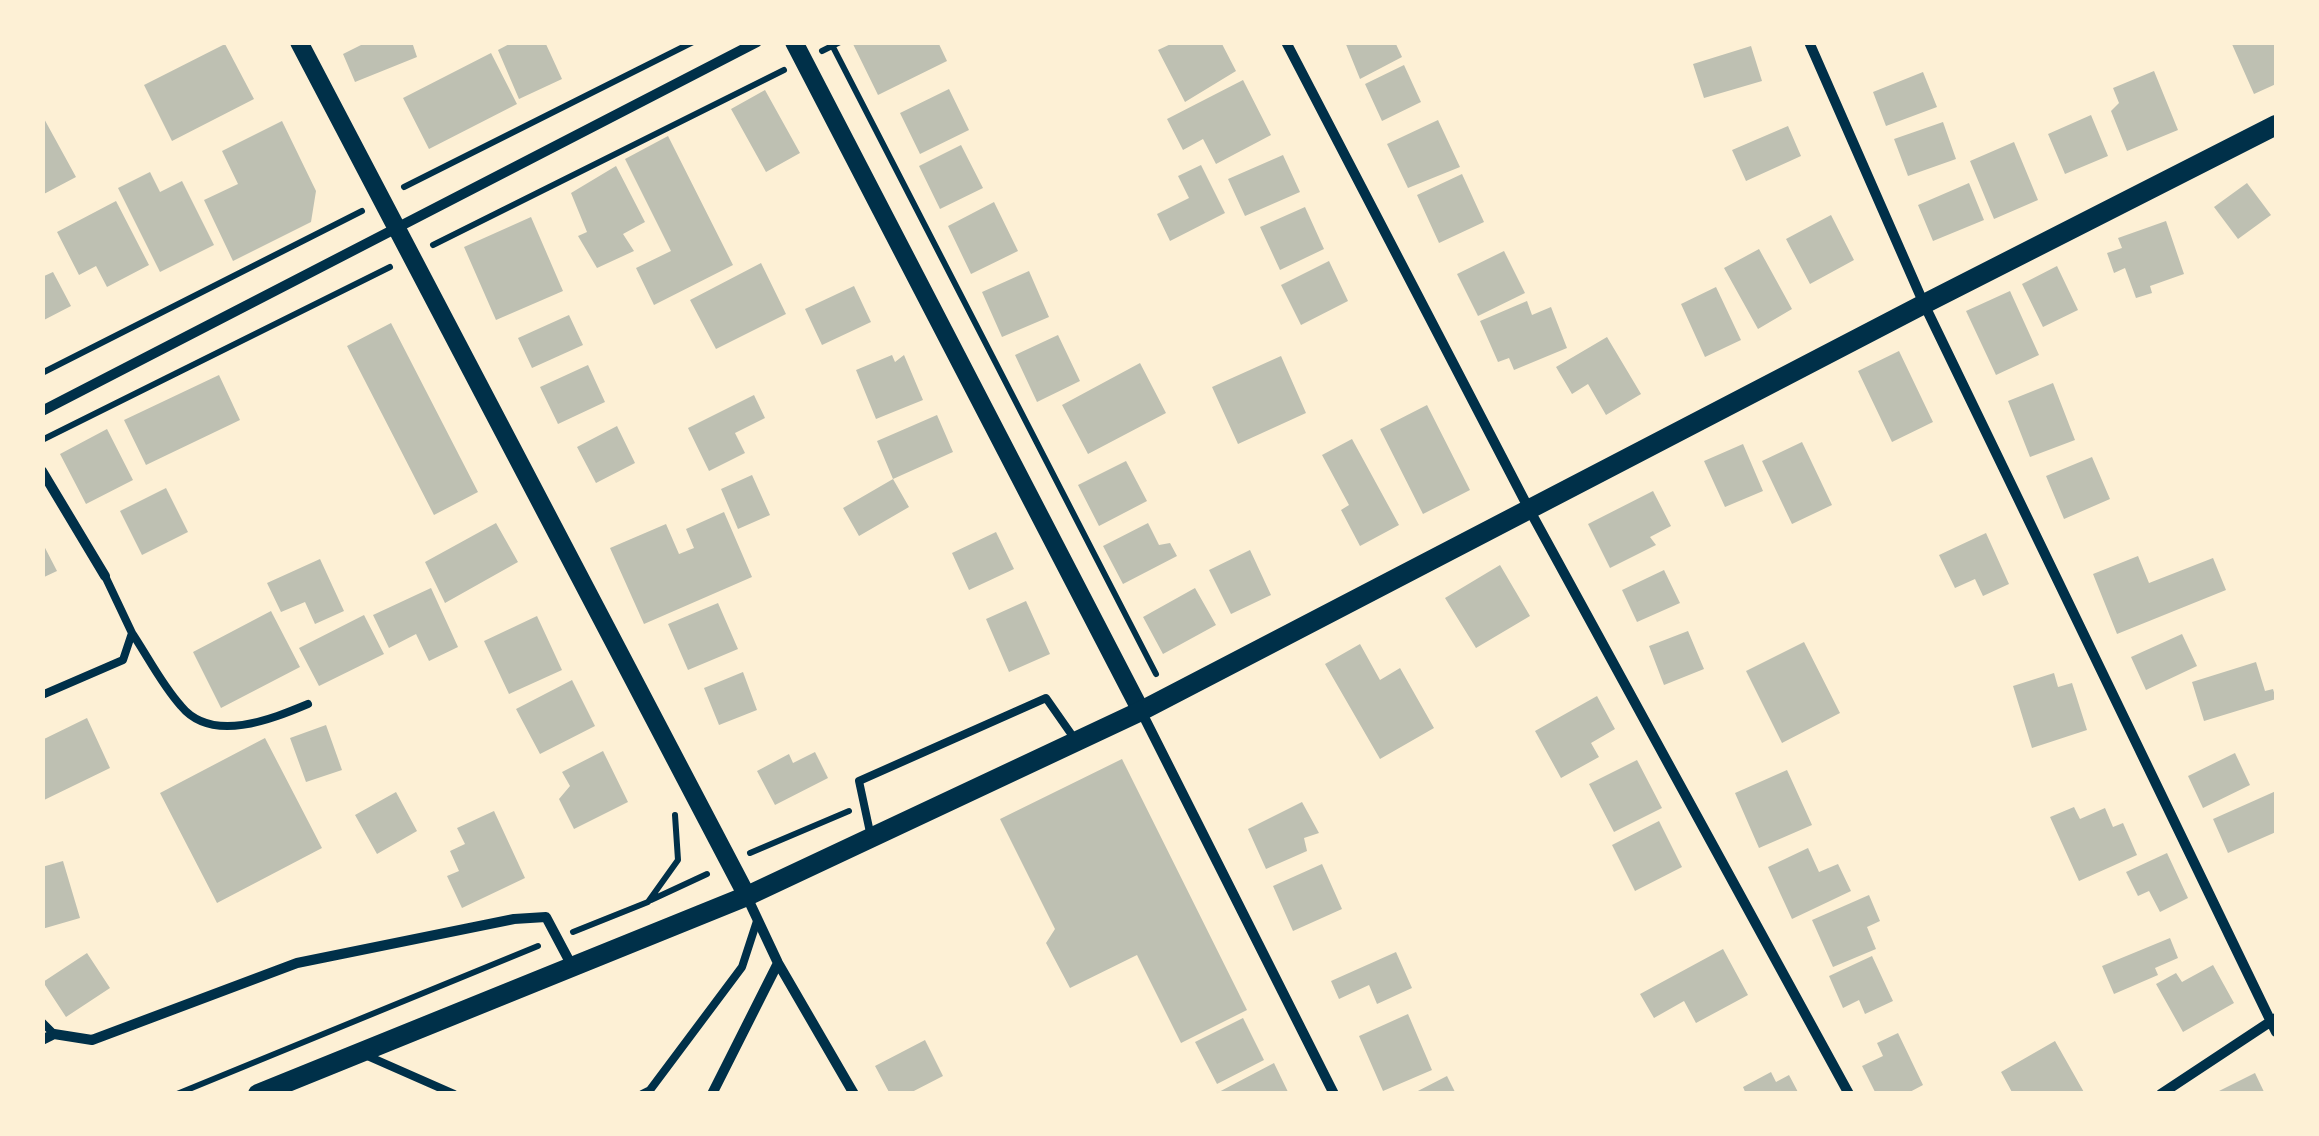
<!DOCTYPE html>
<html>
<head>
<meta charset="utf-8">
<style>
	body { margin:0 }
	#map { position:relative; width:2319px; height:1136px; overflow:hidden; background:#fdf0d5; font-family:Roboto,sans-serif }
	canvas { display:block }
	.frame { position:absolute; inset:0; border:45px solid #fdf0d5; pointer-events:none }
</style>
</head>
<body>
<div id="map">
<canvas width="2319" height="1136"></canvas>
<div class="frame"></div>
</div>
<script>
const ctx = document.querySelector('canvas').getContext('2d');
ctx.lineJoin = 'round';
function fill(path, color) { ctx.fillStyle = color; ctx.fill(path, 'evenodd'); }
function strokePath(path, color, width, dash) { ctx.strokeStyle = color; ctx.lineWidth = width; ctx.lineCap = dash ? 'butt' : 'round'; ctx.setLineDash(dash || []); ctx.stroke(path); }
fill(new Path2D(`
	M367,42H412L417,57L355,82L343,54Z
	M513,42H545L562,79L519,99L498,50Z
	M852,42H938L947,61L878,95Z
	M1175,42H1221L1236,71L1185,102L1158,50Z
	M1345,42H1395L1402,57L1360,79Z
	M2231,42H2276V84L2254,94Z
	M225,44L254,99L172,141L144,85Z
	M1751,46L1762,81L1704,98L1693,64Z
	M491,53L517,104L429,149L403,98Z
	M1404,65L1421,102L1382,121L1365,84Z
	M2154,71L2178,130L2127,151L2111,111L2119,103L2113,88Z
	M1923,72L1937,107L1886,126L1873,92Z
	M1243,80L1271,135L1216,164L1203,139L1183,150L1167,119Z
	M949,89L969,130L920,154L900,113Z
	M765,90L800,153L766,172L731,109Z
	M42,115L76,177L42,195Z
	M2091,115L2108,156L2065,174L2048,134Z
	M1438,120L1460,167L1408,188L1387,144Z
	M282,121L316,191L311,222L233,261L204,200L238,184L222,151Z
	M1943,122L1956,159L1908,176L1894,139Z
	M1788,126L1801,156L1746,181L1732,150Z
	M668,136L733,265L654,305L636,268L671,251L625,159Z
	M2014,142L2038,200L1994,219L1970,161Z
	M961,145L983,188L940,209L919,166Z
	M1283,155L1300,192L1245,216L1228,179Z
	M1201,165L1225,213L1170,241L1157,214L1189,198L1178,176Z
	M616,166L645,222L623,234L634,251L597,268L578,236L587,232L571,193Z
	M150,172L160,192L182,181L214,245L160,272L118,188Z
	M1462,174L1484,222L1439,243L1417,195Z
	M1969,183L1984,220L1933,241L1918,205Z
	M2247,183L2271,215L2238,239L2214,207Z
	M116,201L149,265L107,287L96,266L79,275L57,232Z
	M994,202L1018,251L971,274L948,226Z
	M1305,207L1324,249L1280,270L1260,227Z
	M1831,215L1854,260L1810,284L1786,239Z
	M531,217L563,291L496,320L464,247Z
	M2166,221L2184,274L2150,286L2152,293L2136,298L2125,268L2114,273L2107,253L2122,248L2118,238Z
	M1759,249L1792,309L1758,329L1724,268Z
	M1504,251L1525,293L1478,316L1457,274Z
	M1329,261L1348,301L1301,325L1281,285Z
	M761,263L786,314L716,349L690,300Z
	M2057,266L2078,310L2043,327L2022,284Z
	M1029,271L1049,317L1002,337L982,292Z
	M53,272L71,306L42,321V277Z
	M854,286L871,322L822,345L805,309Z
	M1716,287L1741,340L1705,357L1681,304Z
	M2010,291L2039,355L1996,375L1966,311Z
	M1527,301L1532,315L1551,307L1567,348L1514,370L1509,358L1498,362L1480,321Z
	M569,315L583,345L532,368L518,338Z
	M391,323L478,492L434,515L347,346Z
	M1058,335L1080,381L1037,402L1015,355Z
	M1607,337L1641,394L1606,415L1588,384L1572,394L1556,367Z
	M1899,351L1933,422L1892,442L1858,371Z
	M892,355L895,362L904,355L923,400L876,419L856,370Z
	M1281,356L1306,413L1238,444L1212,387Z
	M1140,363L1166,413L1088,454L1062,405Z
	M588,365L605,402L558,424L540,387Z
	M219,375L240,420L146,465L124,420Z
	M2053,383L2075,440L2030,457L2008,401Z
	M754,395L765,418L735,433L745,453L709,471L688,428Z
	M1427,405L1470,490L1423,514L1380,429Z
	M937,415L953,452L893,479L909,507L859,536L843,508L893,479L877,441Z
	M617,426L635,463L596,483L577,447Z
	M107,429L133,480L86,504L60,454Z
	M1352,439L1399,525L1360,546L1341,510L1349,505L1322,455Z
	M1802,442L1832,505L1792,524L1762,461Z
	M1743,444L1763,491L1725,507L1704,461Z
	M2092,457L2110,499L2064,519L2046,476Z
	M1126,461L1147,501L1099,526L1078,485Z
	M752,475L770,515L738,529L721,489Z
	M166,488L188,532L142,555L120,511Z
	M1653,491L1671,526L1650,537L1656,545L1610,568L1588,524Z
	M724,512L752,577L644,624L610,548L666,524L679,554L694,548L686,529Z
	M496,523L518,562L445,603L425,562Z
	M1148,523L1159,545L1170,543L1177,556L1123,584L1103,546Z
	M996,532L1014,569L969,590L952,553Z
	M1986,533L2009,584L1983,596L1975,579L1955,588L1939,555Z
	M42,542L57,571L42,578Z
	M1250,550L1271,595L1231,614L1209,570Z
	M2138,556L2149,583L2213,558L2226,590L2117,634L2093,574Z
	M320,559L344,611L315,624L305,602L281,612L267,583Z
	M1500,565L1530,616L1476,648L1445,598Z
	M1664,570L1680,603L1637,622L1622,590Z
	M431,588L458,647L429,661L416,634L389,648L373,615Z
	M1195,588L1216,625L1163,654L1143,617Z
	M1026,601L1050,654L1009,672L986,619Z
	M718,603L738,649L688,670L668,624Z
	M271,611L300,667L221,708L193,652Z
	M364,615L384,654L319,686L299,648Z
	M537,616L562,670L509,694L484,641Z
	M1688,631L1704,669L1664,685L1649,646Z
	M2182,634L2197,666L2146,690L2131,657Z
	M1804,642L1840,713L1782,743L1746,671Z
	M1360,644L1380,680L1400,668L1434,728L1380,759L1325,664Z
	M2256,662L2265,691L2273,689L2276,699L2204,721L2192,682Z
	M743,672L757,710L719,725L704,688Z
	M2054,673L2058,687L2072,683L2087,730L2032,748L2013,686Z
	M572,680L595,726L540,754L516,709Z
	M1597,696L1615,729L1591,743L1599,757L1561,778L1535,731Z
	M87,718L110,768L42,801V740Z
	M326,725L342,770L306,782L290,738Z
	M265,738L322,848L217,903L160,793Z
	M603,751L628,802L574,829L559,799L570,786L562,772Z
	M815,752L828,778L775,805L757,771L789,754L793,763Z
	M2235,753L2250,785L2203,808L2188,776Z
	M1122,759L1247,1010L1181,1043L1137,955L1070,988L1046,943L1055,929L1000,819Z
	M1637,760L1662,808L1614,832L1589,784Z
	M1787,770L1812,825L1759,848L1735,793Z
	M2276,791V832L2228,853L2213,819Z
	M396,792L417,831L377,854L355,815Z
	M1302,802L1319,833L1304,838L1307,851L1266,869L1248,829Z
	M2074,807L2080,819L2105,808L2113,827L2123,823L2137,855L2079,881L2050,817Z
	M494,811L525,878L462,908L447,876L459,871L450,851L465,844L457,828Z
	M1659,821L1682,867L1635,891L1612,845Z
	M1808,848L1819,872L1838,864L1851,891L1792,919L1768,867Z
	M2167,853L2188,898L2160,912L2149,891L2138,896L2126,872Z
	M63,861L80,918L42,929V867Z
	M1322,864L1342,909L1293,931L1273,886Z
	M1869,895L1880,921L1867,927L1876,949L1833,967L1812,920Z
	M2170,938L2178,958L2155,968L2158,975L2114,994L2102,966Z
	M1723,949L1748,995L1696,1023L1684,1001L1654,1018L1640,994Z
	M1396,952L1412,988L1377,1004L1369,985L1339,999L1331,981Z
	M87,953L110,988L66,1017L43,982Z
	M1872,956L1893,1001L1865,1014L1859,1000L1843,1008L1829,976Z
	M2213,965L2234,1003L2183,1032L2156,984L2176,973L2182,982Z
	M1408,1014L1432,1070L1383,1091L1359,1036Z
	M1243,1018L1264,1060L1217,1084L1195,1042Z
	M1898,1033L1923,1085L1906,1094H1876L1862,1066L1883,1056L1877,1043Z
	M925,1040L943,1076L908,1094H890L875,1066Z
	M2055,1041L2085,1094H2013L2001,1072Z
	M1274,1063L1289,1094H1215Z
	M1771,1072L1776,1082L1789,1075L1799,1094H1746L1743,1087Z
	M2255,1073L2265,1094H2213Z
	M1447,1076L1456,1094H1412Z`), '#bec0b2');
strokePath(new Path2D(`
	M832,45L1156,674
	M822,51L840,42
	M404,187L693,42
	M433,245L784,70
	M42,373L362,211
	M42,440L390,267
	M750,853L849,811
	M651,900L707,874
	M573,932L648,902L678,860L675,815
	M177,1094L538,946`), '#003049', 6);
strokePath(new Path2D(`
	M132,633C148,657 162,685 181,706C212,744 272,719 308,704
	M42,695L123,660L132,633L105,576
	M871,837L859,781L1046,698L1074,738
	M42,1022L54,1034
	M363,1054L454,1094
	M642,1094L650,1090L742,967L757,921`), '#003049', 8);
strokePath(new Path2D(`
	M1286,42L1529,509L1849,1094
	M1809,42L1924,304L2276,1032
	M42,411L757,42
	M42,471L105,576
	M1141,711L1334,1094
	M747,897L778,963L854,1094
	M42,1040L54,1034L92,1040L297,963L514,919L546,917L572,966
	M712,1094L778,963
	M2161,1094L2276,1018`), '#003049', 10);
strokePath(new Path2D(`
	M299,42L747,896
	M794,42L1141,711`), '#003049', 18);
strokePath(new Path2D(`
	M258,1094L747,896L1141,711L1924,304L2276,125`), '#003049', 20);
</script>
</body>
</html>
